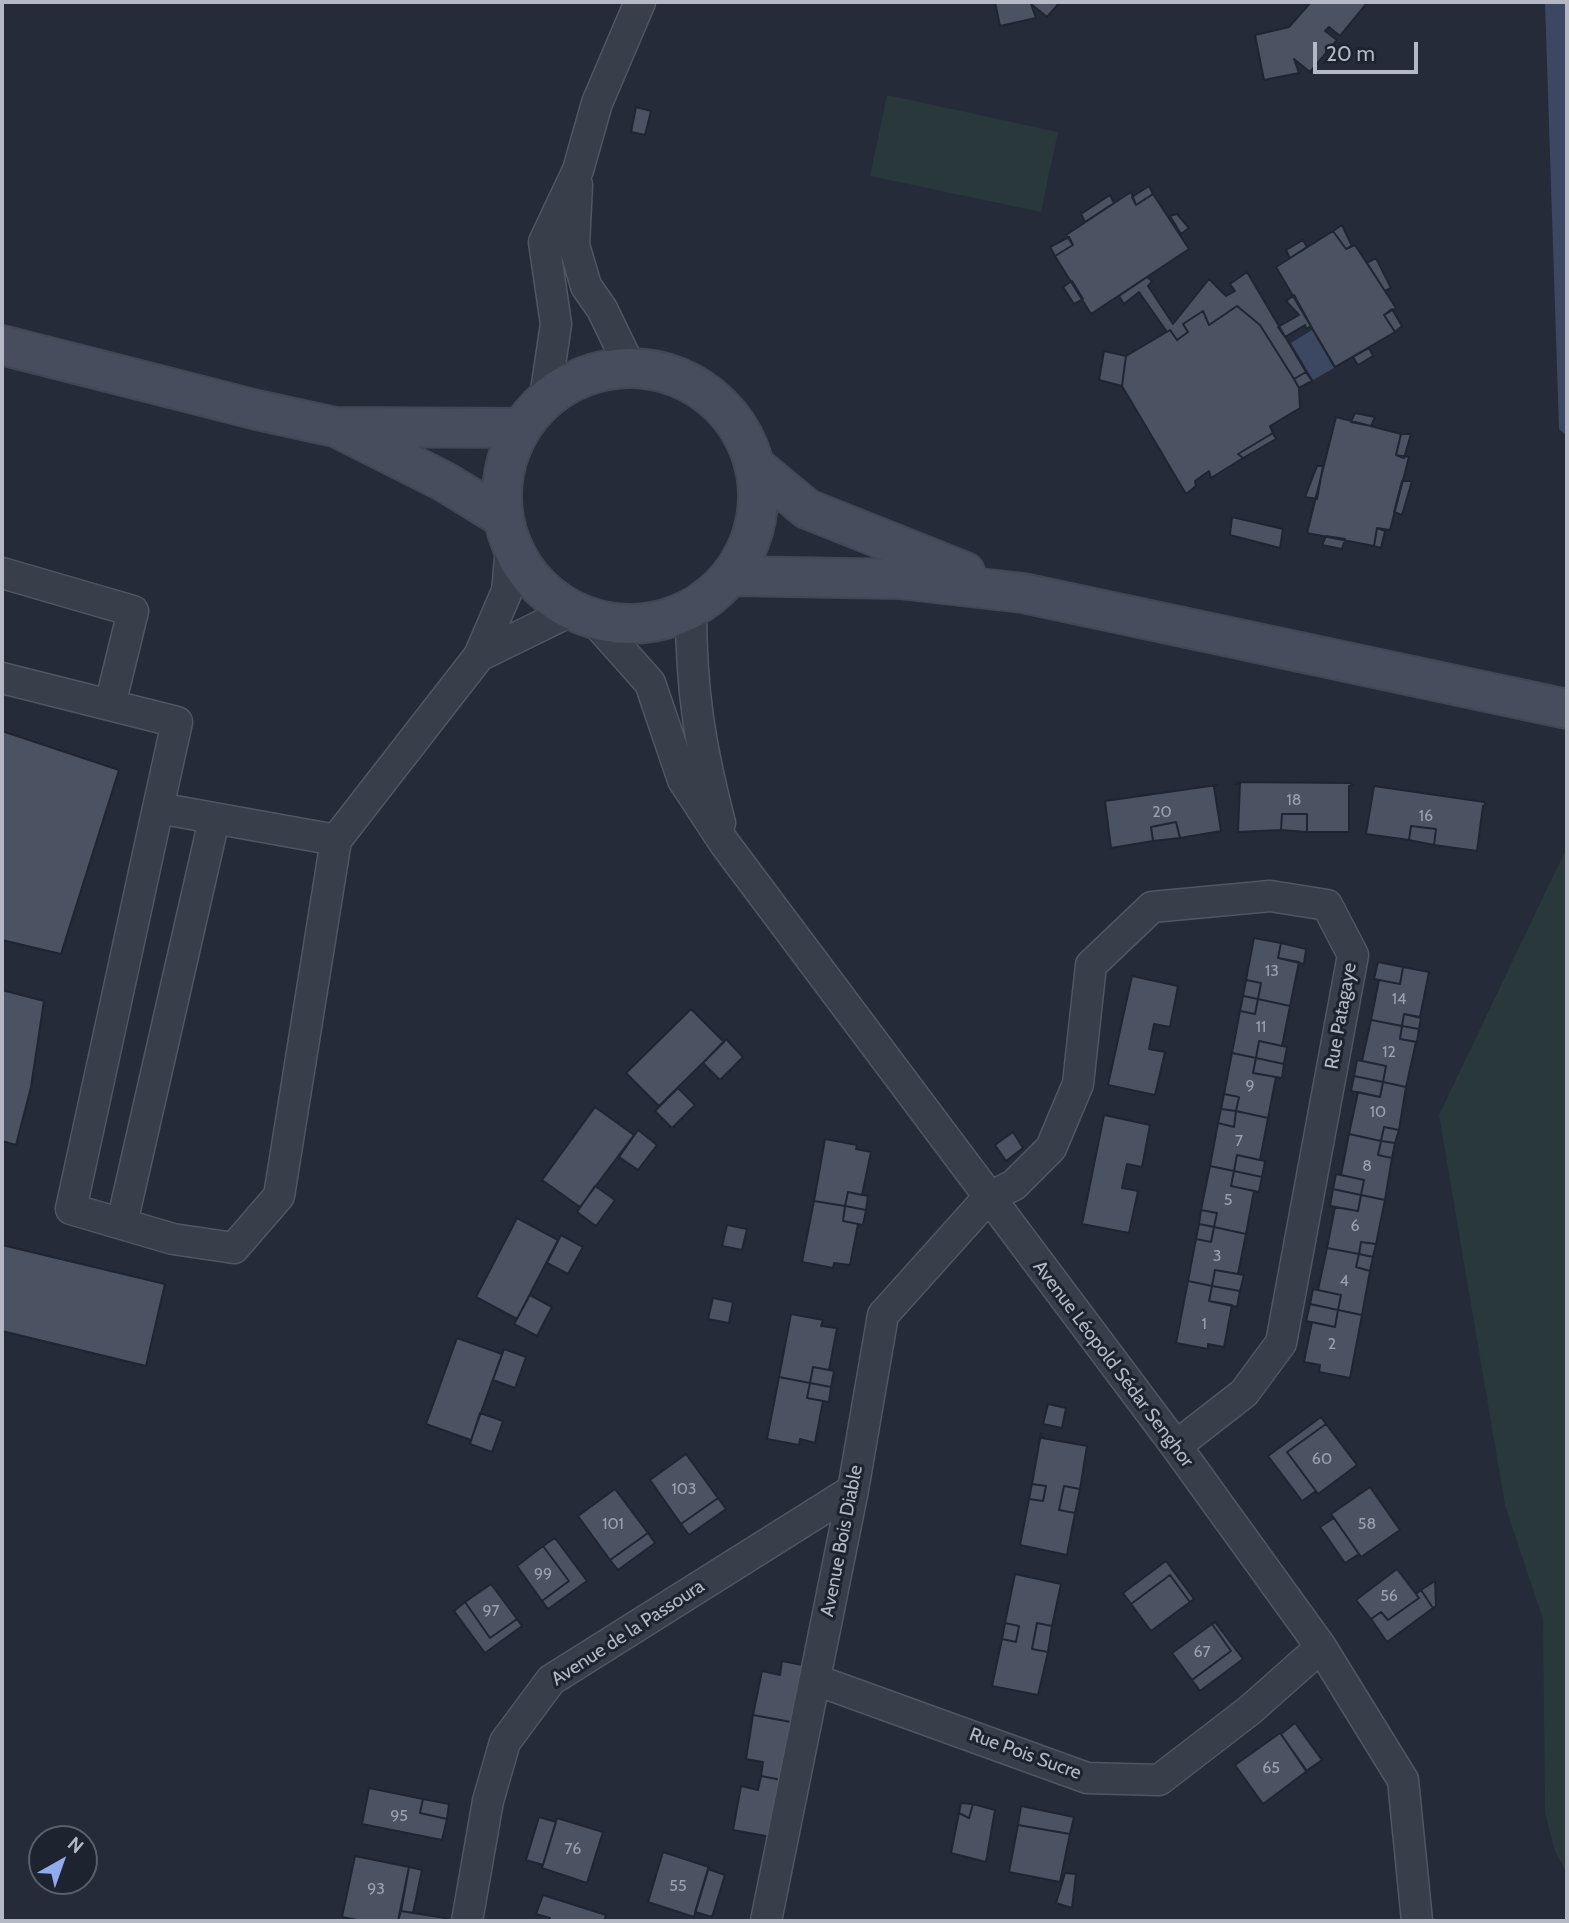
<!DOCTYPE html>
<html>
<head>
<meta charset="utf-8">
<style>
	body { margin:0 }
	#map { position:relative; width:1569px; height:1923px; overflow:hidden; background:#252b39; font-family:Cabin,sans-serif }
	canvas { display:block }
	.frame { position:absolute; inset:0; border:4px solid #b4b9c5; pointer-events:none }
	.north { position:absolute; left:28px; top:1825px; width:70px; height:70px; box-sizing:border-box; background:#1d232f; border:2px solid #595f6b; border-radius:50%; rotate:40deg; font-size:19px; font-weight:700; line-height:28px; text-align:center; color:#b4b9c5 }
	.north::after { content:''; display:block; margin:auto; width:24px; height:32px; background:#90abee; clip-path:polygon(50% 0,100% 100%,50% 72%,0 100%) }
	.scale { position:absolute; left:1313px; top:42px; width:105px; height:32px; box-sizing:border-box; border:4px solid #b4b9c5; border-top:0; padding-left:9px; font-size:21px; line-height:24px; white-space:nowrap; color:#b4b9c5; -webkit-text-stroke:5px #1d232f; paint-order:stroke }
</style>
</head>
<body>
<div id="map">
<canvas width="1569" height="1923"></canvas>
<div class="frame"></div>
<div class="north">N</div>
<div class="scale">20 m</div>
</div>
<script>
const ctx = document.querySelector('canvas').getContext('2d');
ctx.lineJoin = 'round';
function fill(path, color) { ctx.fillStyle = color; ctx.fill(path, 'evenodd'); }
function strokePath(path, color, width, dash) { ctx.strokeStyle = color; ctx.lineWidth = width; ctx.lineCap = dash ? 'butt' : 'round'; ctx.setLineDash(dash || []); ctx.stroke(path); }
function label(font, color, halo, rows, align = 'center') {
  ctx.font = font + ' Cabin,sans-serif'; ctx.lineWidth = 6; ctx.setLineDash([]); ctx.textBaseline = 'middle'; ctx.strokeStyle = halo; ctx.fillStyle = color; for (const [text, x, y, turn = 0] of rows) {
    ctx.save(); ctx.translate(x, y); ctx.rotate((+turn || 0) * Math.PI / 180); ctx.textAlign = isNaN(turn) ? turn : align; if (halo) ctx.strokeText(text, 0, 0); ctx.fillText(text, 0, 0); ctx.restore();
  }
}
fill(new Path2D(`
	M887,95L1058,132L1041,212L870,176Z
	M1567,847V1874L1555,1851L1545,1813L1543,1619L1505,1505L1439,1115Z`), '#28383b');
fill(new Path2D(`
	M1545,2H1567V436L1559,429Z
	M1312,330L1334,368L1313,380L1291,343Z`), '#3c4861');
const building = new Path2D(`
	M995,2H1060L1047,17L1031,4L1036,18L1000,26Z
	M1311,2L1367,3L1340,36L1329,27L1325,31L1337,40L1310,72L1294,59L1299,73L1264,80L1255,35L1289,27Z
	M636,107L651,111L645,135L631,132Z
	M1149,186L1153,194L1136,205L1132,197Z
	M1131,192L1136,205L1153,194L1189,249L1091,314L1055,256L1073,245L1066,235Z
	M1110,195L1114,203L1085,222L1081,214Z
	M1177,214L1189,228L1181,234L1170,216Z
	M1342,225L1352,246L1346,249L1333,231Z
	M1333,231L1346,249L1355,245L1396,308L1384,315L1395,332L1335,367L1276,267Z
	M1069,237L1073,245L1055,256L1050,247Z
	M1303,240L1307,247L1290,258L1286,250Z
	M1376,258L1391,288L1385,291L1367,263Z
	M1247,272L1306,372L1294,379L1260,325L1237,306L1209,325L1203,311L1183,324L1188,332L1177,340L1170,330L1167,332L1139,292L1124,304L1119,296L1147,277L1152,281L1148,286L1173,324L1209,279L1226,296L1235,291L1230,284Z
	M1072,281L1083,299L1074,304L1063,287Z
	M1294,295L1311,326L1306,329L1305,325L1285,337L1278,327L1299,315L1286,301Z
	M1237,306L1260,325L1294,379L1299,388L1300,408L1270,426L1273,433L1238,454L1243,458L1211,478L1209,471L1195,481L1196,486L1186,494L1122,386L1126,356L1170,330L1177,340L1188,332L1183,324L1203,311L1209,325Z
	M1392,309L1402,326L1395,332L1384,315Z
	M1369,348L1373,356L1358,365L1353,357Z
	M1104,351L1126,356L1122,386L1099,380Z
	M1306,372L1312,381L1299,388L1294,379Z
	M1355,413L1375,417L1371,426L1351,422Z
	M1336,417L1401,434L1396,455L1409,457L1390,530L1377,528L1374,546L1307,533Z
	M1273,433L1276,439L1243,458L1238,454Z
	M1401,434H1411L1404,458L1396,455Z
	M1317,466H1323L1317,499L1305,497Z
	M1402,481H1412L1402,515L1394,512Z
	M1232,517L1283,529L1280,548L1230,535Z
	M1377,528L1385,531L1381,548L1374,546Z
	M1326,536L1345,539L1342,549L1322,545Z
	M2,731L119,770L61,954L2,940Z
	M1238,782L1350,783L1353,785L1349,786V832H1307V814H1282L1281,830L1238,832L1240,783L1235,784Z
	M1217,785L1214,787L1221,831L1180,838L1176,822L1151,827L1153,841L1111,848L1105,801Z
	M1374,786L1484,802L1486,804L1483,806L1477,851L1434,845L1436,829L1411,826L1409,840L1366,834Z
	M1282,814H1307V832L1281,830Z
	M1176,822L1180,838L1153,841L1151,827Z
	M1411,826L1436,829L1434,845L1409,840Z
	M1254,938L1281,943L1278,958L1299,962L1290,1006L1258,999L1261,983L1246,980Z
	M1281,943L1306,949L1304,964L1278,958Z
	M1378,962L1403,967L1400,984L1374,979Z
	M1403,967L1429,972L1420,1017L1404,1014L1402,1026L1371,1020L1379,980L1400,984Z
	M1132,976L1178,986L1170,1027L1154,1024L1149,1049L1165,1052L1155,1095L1108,1085Z
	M1246,980L1261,983L1258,999L1243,996Z
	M2,990L44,1001L31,1087L16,1145L2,1141Z
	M1243,996L1258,999L1255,1014L1240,1011Z
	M1258,999L1290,1006L1282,1046L1259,1041L1256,1058L1232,1053L1240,1011L1255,1014Z
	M691,1009L724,1042L659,1106L626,1073Z
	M1404,1014L1421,1018L1419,1029L1402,1026Z
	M1371,1020L1402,1026L1400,1039L1416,1042L1406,1087L1383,1082L1386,1066L1362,1061Z
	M1402,1026L1419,1029L1417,1042L1400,1039Z
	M726,1039L743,1057L720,1080L703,1063Z
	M1259,1041L1287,1047L1284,1064L1256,1058Z
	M1232,1053L1256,1058L1253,1073L1276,1077L1268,1118L1236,1111L1239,1097L1224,1094Z
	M1256,1058L1284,1064L1282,1078L1253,1073Z
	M1357,1060L1386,1066L1383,1082L1354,1076Z
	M1354,1076L1383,1082L1380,1097L1351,1091Z
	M1383,1082L1406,1087L1399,1130L1384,1127L1381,1141L1349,1134L1358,1092L1380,1097Z
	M678,1088L695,1105L672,1128L655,1111Z
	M1224,1094L1239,1097L1236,1111L1221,1109Z
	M595,1107L634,1135L580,1207L542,1180Z
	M1221,1109L1236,1111L1234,1127L1218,1123Z
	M1236,1111L1268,1118L1260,1160L1237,1155L1234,1171L1210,1166L1218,1123L1234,1127Z
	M1104,1115L1150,1125L1142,1167L1127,1164L1122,1188L1138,1191L1129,1233L1082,1224Z
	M1384,1127L1399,1130L1395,1143L1381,1141Z
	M638,1130L657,1145L638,1170L619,1157Z
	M1013,1132L1023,1148L1006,1161L995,1145Z
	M1349,1134L1381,1141L1378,1155L1392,1158L1385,1200L1361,1195L1364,1180L1341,1175Z
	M825,1139L857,1145L856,1149L871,1152L862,1195L848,1192L845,1206L814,1201Z
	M1381,1141L1395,1143L1392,1158L1378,1155Z
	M1237,1155L1265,1161L1262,1177L1234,1171Z
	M1210,1166L1234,1171L1231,1186L1254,1191L1246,1234L1214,1227L1217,1213L1201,1210Z
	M1234,1171L1262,1177L1259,1192L1231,1186Z
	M1336,1174L1364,1180L1361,1195L1333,1189Z
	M595,1186L615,1200L596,1226L577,1212Z
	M1333,1189L1361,1195L1358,1211L1330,1206Z
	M848,1192L868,1196L866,1210L845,1206Z
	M1361,1195L1385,1200L1376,1244L1361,1242L1359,1254L1327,1248L1335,1207L1358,1211Z
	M814,1201L845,1206L843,1221L858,1224L850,1265L834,1263L833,1268L802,1262Z
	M845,1206L866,1210L863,1225L843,1221Z
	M1201,1210L1217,1213L1214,1227L1199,1224Z
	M517,1218L558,1240L517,1319L476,1297Z
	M1199,1224L1214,1227L1211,1242L1196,1239Z
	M727,1225L747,1229L742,1250L722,1246Z
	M1214,1227L1246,1234L1238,1274L1215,1270L1212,1286L1188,1281L1196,1239L1211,1242Z
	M561,1235L583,1247L568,1274L547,1263Z
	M1361,1242L1376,1244L1373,1257L1359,1254Z
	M2,1245L165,1284L146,1366L2,1331Z
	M1327,1248L1359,1254L1356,1267L1370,1271L1362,1315L1338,1310L1341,1295L1318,1290Z
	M1359,1254L1373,1257L1370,1271L1356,1267Z
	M1215,1270L1244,1275L1240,1291L1212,1286Z
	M1188,1281L1212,1286L1209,1301L1232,1305L1224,1347L1208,1344V1349L1176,1343Z
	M1212,1286L1240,1291L1237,1307L1209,1301Z
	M1313,1289L1341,1295L1338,1310L1310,1304Z
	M530,1295L552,1307L537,1336L514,1324Z
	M713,1298L733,1302L729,1323L708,1319Z
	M1310,1304L1338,1310L1335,1327L1306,1321Z
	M1338,1310L1362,1315L1350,1378L1319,1372L1320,1365L1304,1362L1312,1322L1335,1327Z
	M791,1314L823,1320L821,1326L837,1328L829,1370L813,1367L810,1383L779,1377Z
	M457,1338L502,1354L471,1440L426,1424Z
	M504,1349L526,1357L515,1388L493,1380Z
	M813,1367L834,1371L831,1387L810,1383Z
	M779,1377L810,1383L807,1398L823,1401L815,1443L800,1439L799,1445L767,1439Z
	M810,1383L831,1387L829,1402L807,1398Z
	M1048,1404L1066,1408L1062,1428L1043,1424Z
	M480,1413L503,1421L492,1452L470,1444Z
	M1321,1417L1326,1424L1287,1452L1316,1491L1302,1501L1268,1456Z
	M1326,1424L1357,1465L1318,1494L1287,1452Z
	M1041,1433L1042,1438L1087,1446L1080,1489L1064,1486L1059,1510L1075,1513L1067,1555L1020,1545L1029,1499L1043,1501L1046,1486L1032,1484Z
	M686,1454L718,1498L681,1524L650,1480Z
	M1032,1484L1046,1486L1043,1501L1029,1499Z
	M1064,1486L1080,1489L1075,1513L1059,1510Z
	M1370,1487L1400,1530L1361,1557L1331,1514Z
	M615,1489L648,1533L610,1560L578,1516Z
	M718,1498L726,1509L689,1535L681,1524Z
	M1334,1518L1359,1554L1345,1563L1320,1527Z
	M648,1533L655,1543L618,1570L610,1560Z
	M555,1538L587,1581L548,1609L542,1601L569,1581L543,1546Z
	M543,1546L569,1581L542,1601L517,1566Z
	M1166,1561L1194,1599L1190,1602L1170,1575L1131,1604L1123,1593Z
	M1397,1569L1419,1598L1388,1620L1381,1612L1371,1619L1356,1600Z
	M1015,1574L1061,1584L1052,1626L1037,1623L1032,1649L1048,1652L1038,1695L992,1686L1002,1639L1016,1642L1019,1626L1005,1623Z
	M1170,1575L1190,1602L1151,1631L1131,1604Z
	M1435,1581L1436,1606L1433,1608L1421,1590Z
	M491,1584L517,1619L490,1638L465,1602Z
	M1421,1590L1433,1608L1387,1642L1371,1619L1381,1612L1388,1620L1419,1598L1416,1594Z
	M465,1602L490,1638L517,1619L522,1626L485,1653L454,1611Z
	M1215,1622L1243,1659L1200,1691L1192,1680L1231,1651L1212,1624Z
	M1005,1623L1019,1626L1016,1642L1002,1639Z
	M1037,1623L1052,1626L1048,1652L1032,1649Z
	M1212,1624L1231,1651L1192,1680L1172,1653Z
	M782,1661L813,1667L802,1724L753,1715L762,1671L780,1675Z
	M753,1715L802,1724L792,1782L761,1776L763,1762L746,1759Z
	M1295,1723L1322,1760L1306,1771L1281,1734Z
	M1280,1733L1307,1771L1263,1804L1235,1765Z
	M761,1776L792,1782L782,1839L733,1830L741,1786L758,1790Z
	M369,1788L423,1799L420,1813L447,1819L442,1840L362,1824Z
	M423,1799L449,1804L447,1819L420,1813Z
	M961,1803L973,1804L969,1818L959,1813Z
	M973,1804L995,1810L986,1862L951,1853L959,1813L969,1818Z
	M1021,1806L1074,1817L1070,1834L1018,1825Z
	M539,1817L556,1822L543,1865L526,1860Z
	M557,1818L603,1832L587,1883L542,1868Z
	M1018,1825L1070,1834L1060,1882L1009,1872Z
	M663,1852L709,1867L694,1917L648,1902Z
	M355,1856L409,1867L398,1921H363L342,1917Z
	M409,1867L422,1870L413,1913L401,1911Z
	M708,1869L725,1875L712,1917L695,1912Z
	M1065,1873L1076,1874L1072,1908L1056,1903Z
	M543,1895L606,1915L604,1921H549L550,1918L536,1914Z
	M401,1911L445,1918L444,1921H398Z`);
fill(building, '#4b5363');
strokePath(building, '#1f2531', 2);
const minor = new Path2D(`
	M577,185L574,245L586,286L602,309L630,367
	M545,398L556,324L544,242L578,170L597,103L640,2
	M2,573L133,611L110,705
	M691,610C691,690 700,746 720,823
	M594,620L650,683L683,780L725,844L1176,1446L1321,1647L1403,1780L1417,1921
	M479,656L571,611
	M2,678L177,722L158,808
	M158,808L336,840L279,1196L234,1248L173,1239L71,1209Z
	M336,840L479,656L507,591L511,548
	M122,1223L214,820
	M816,1680L1087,1778L1159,1780L1250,1710L1321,1647
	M467,1921L488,1801L505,1742L551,1680L853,1490
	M766,1921L853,1490L883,1315L988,1198L1014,1185L1051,1148L1078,1084L1091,965L1152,907L1270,896L1327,905L1353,955L1281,1343L1244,1393L1176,1446`);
const secondary = new Path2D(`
	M2,345L257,410L335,427L520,428
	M502 496a128 128 0 1 1 256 0a128 128 0 1 1-256 0Z
	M340,429L445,482L502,517
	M755,466L807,509L965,572
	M732,576L900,579L1023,593L1567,709`);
strokePath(minor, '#505662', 33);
strokePath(secondary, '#414753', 42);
strokePath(minor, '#383e4a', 30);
strokePath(secondary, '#474d5c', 38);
label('16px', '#9aa0ac', null, [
	["18",1294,800],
	["20",1162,812],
	["16",1426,816],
	["13",1272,971],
	["14",1399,999],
	["11",1261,1027],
	["12",1389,1052],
	["9",1250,1086],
	["10",1378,1112],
	["7",1239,1141],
	["8",1367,1166],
	["5",1228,1200],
	["6",1355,1226],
	["3",1217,1256],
	["4",1344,1281],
	["1",1204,1324],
	["2",1332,1344],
	["60",1322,1459],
	["103",684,1489],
	["101",613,1524],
	["58",1367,1524],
	["99",543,1574],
	["56",1389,1596],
	["97",491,1611],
	["67",1202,1652],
	["65",1271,1768],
	["95",399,1816],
	["76",573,1849],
	["55",678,1886],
	["93",376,1889]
]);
label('19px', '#b4b9c5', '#1d232f', [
	["Rue Patagaye",1341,1016,-80],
	["Avenue Léopold Sédar Senghor",1113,1364,53],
	["Avenue Bois Diable",842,1541,-79],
	["Avenue de la Passoura",628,1633,-33],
	["Rue Pois Sucre",1025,1754,20]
]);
</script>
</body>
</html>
